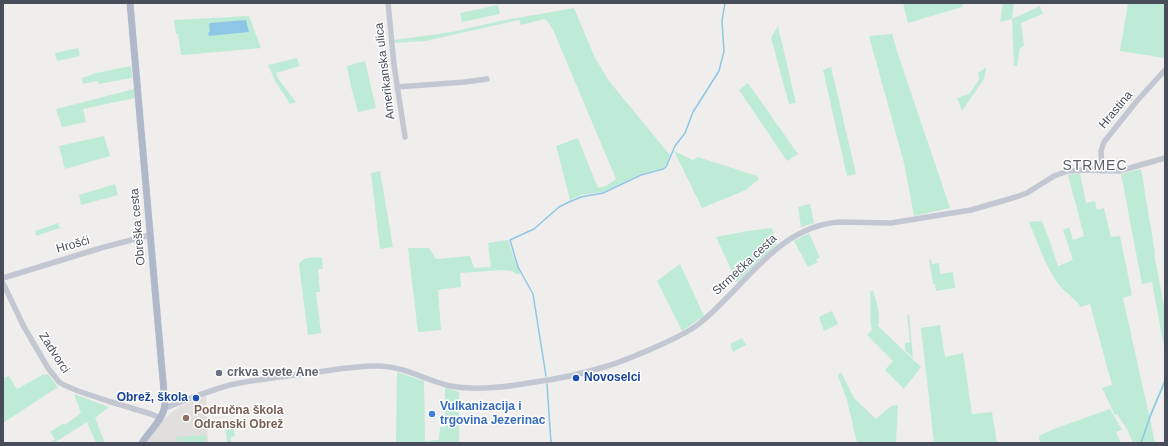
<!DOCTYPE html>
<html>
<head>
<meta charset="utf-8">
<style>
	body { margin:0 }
	#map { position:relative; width:1168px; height:446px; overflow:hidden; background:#f0eeed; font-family:Helvetica,sans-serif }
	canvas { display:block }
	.frame { position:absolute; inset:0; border:4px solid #474e59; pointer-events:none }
</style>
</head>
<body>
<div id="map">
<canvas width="1168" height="446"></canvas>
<div class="frame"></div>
</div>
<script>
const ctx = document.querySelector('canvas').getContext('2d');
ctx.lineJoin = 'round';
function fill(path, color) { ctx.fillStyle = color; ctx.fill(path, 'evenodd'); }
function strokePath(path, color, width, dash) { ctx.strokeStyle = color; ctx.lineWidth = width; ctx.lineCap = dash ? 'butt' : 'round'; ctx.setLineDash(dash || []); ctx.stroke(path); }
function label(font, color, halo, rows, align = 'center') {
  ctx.font = font + ' Helvetica,sans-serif'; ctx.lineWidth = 3; ctx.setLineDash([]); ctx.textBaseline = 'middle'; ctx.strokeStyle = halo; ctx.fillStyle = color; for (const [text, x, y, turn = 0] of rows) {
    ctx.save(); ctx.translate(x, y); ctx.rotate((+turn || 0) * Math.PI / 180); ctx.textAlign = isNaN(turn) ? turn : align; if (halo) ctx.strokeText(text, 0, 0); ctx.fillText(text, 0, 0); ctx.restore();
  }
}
fill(new Path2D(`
	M206,396L208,443H146L163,420L172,412L181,406Z`), '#e1dfde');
fill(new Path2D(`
	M903,3H963L962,7L908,23Z
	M1003,3H1014L1012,19L1040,6L1043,14L1021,23L1024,46L1020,48L1017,66H1014L1012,19L1000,22Z
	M1128,3H1165V58L1120,51Z
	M498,5L500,14L462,22L460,13Z
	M574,8L595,58L609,81L670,155L667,163L663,168L640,174L603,192L581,195L570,200L556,146L578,138L598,188L606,186L616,179L554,32L548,22L545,19L521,25L519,20L425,41L395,43L394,40L452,32L500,21Z
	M249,16L261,48L195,54L181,55L178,34H176L174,20Z
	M778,26L796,103L789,104L771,38Z
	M892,34L899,57L950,208L914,216L904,163L869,36Z
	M78,48L80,56L57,61L55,53Z
	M297,58L300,66L276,73L279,80L296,102L290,104L275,81L268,65Z
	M365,61L376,108L358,112L351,87L347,66Z
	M131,66L132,78L99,84L97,81L83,84L82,78L96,73Z
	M831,67L856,174L847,176L823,70Z
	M986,67L984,79L962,111L957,98L969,94L979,80L978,73Z
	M748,83L798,154L787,161L739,90Z
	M134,89L135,98L83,109L86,122L62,127L56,109Z
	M104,136L110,156L65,169L59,146Z
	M674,151L693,160L698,157L757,176L759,179L746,190L702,208Z
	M1141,169L1155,253H1154L1165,311V352L1152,282L1142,284L1121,174Z
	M380,171L393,247L380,249L371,173Z
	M1080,173L1086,203L1095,201L1097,210L1104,208L1111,237L1120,236L1132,295L1123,298L1149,415L1165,378V383L1150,418L1155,443H1133L1127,429L1117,414L1115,415L1102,388L1112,385L1090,304L1081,307C1075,299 1066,293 1059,285C1045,266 1038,243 1029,222L1042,221L1049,239L1058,266L1073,260L1063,230L1069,227L1073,240L1084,236L1068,175Z
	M115,184L118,195L81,205L79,195Z
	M810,204L814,223L801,227L798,207Z
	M58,223L60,228L36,236L35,231Z
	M772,228L777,244L737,282L716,237L747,231Z
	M809,233L820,258L816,259L818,262L808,267L794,241Z
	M508,240L516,264L521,274H516L512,271L501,270L460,273L461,287L438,290L441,330L418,332L408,248H429L436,259L470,256L474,268L491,267L488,243Z
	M322,257L323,269H318L320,292H316L321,333L308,335L299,265C302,256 314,258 322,257Z
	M931,259L932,264L939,263L940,274L953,272L955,288L936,291L935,284H933L929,260Z
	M680,264L704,316L682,331L657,281Z
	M873,290C876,302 881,314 878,326L921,367L904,389L885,370L893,361L867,335L872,330C869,319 871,304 870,292Z
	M832,311L838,324L824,331L819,317Z
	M909,314L913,358L905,350V343L910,342L907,315Z
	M940,325L945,357L963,353L972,414L992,412L997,443H934L921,328Z
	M742,338L746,345L733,352L730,344Z
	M397,372L424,381L425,441L439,440L440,427H445V387L459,392V443H396Z
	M841,372L854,398L876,419L891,406L898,405L896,443H857L847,400L838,376Z
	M44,374L45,375L48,374L58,387L3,423V378L9,376L17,389Z
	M74,394L109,407L95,418L105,443H96L87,422L54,443H49L55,439L50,432L64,423L65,425L81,413Z
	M1110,409L1122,430L1116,432L1121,443H1040L1039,436L1051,430Z
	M225,421H233L235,436L231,437V442L227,443Z
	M205,435L206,443H178L177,437Z`), '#beebd6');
fill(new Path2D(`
	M246,20L249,32L209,36L208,33L210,31L209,25L210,23Z`), '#8ec6e5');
strokePath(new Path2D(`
	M546,376L533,294L518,267L510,240L534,229L559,207L569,202L581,197L603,193L641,175L663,169L666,167L675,146L685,133L693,112L719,71L724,51L722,21L725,3
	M547,384L551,443
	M1141,443L1150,417L1165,381`), '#8ec6e5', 1.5);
strokePath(new Path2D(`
	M388,3L394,65L405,137
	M397,87L465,82L487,79
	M1102,171L1101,151L1104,142L1136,102L1165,70
	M3,278L101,248L150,235
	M3,283L24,327L48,368L59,382L64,385L78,391L108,401L151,414L160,418
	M165,408C186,400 208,391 230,385C257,379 284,377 311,373C334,370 357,365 380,366C407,367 426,381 451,386C478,391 508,387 535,382C558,379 581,374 604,367C622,362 640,354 658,346C673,339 688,333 700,323C745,287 778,225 841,222L891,223L971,210L1016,197L1027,193L1054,176L1068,171L1085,170L1119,171L1165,158`), '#c2c7d2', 5.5);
strokePath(new Path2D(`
	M130,3L165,404C164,419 149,431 142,443`), '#afb9ca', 7);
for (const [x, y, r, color] of [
	[219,373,4,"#6b7280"],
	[576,378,4,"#1a4fb4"],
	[196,398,4,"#1a4fb4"],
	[432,414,4,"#3f7fe0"],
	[186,418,4,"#8d6e63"]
]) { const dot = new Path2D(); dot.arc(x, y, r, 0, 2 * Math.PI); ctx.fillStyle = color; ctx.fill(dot); strokePath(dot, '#fff', 1.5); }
label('12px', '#474e59', '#fff', [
	["Amerikanska ulica",385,71,-97],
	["Hrastina",1116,110,-50],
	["Obreška cesta",138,227,-95],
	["Hrošći",73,245,-16],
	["Strmečka cesta",745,265,-43],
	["Zadvorci",54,353,57]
]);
label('bold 12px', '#5b616d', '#fff', [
	["crkva svete Ane",227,373]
], 'left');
label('bold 12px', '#164399', '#fff', [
	["Novoselci",584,378],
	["Obrež, škola",188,398,"right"]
], 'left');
label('bold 12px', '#366cbe', '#fff', [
	["Vulkanizacija i",440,407],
	["trgovina Jezerinac",440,421]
], 'left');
label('bold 12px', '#785e54', '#fff', [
	["Područna škola",194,411],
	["Odranski Obrež",194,425]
], 'left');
ctx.letterSpacing = '1px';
label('14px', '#5a5d62', '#fff', [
	["STRMEC",1095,166]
]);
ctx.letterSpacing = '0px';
</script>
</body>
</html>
